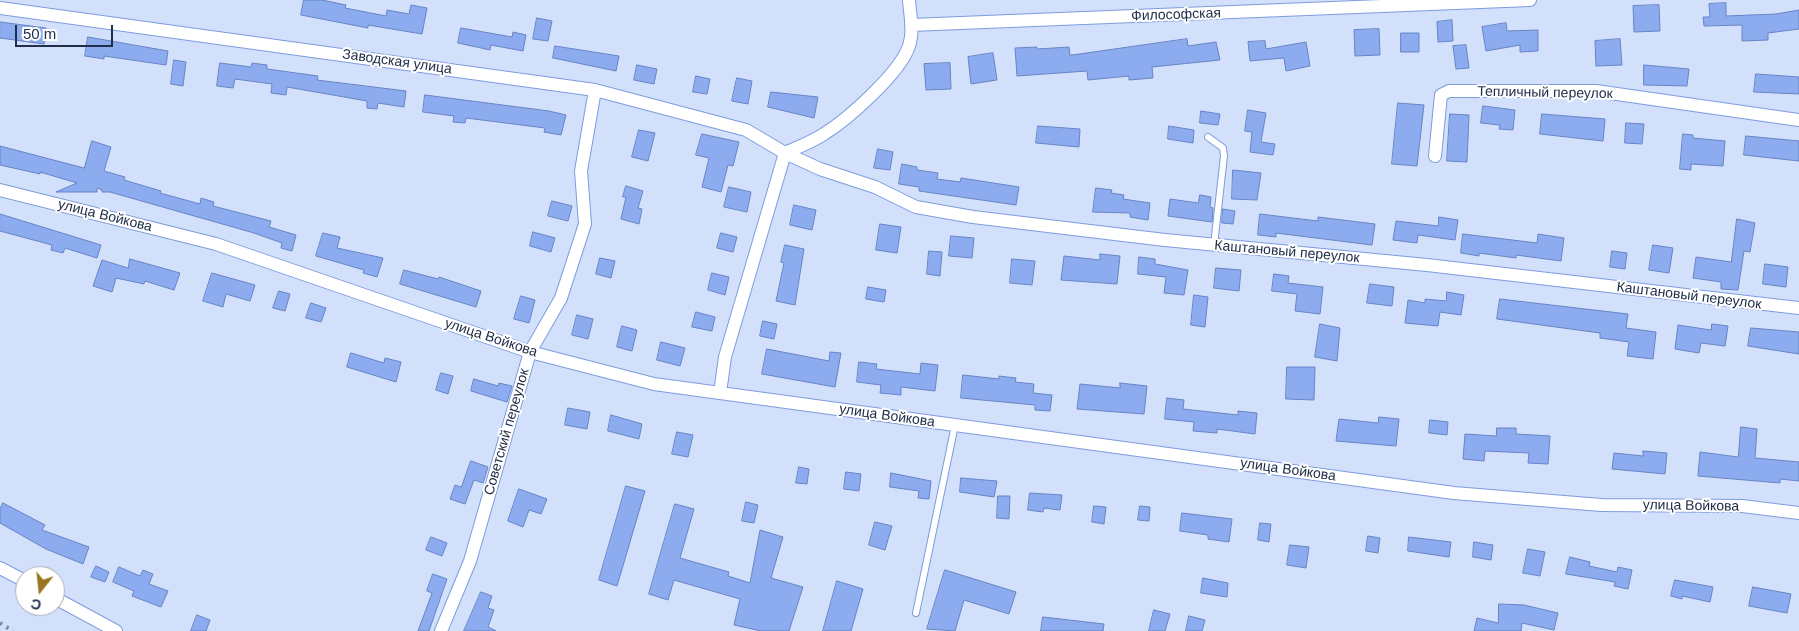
<!DOCTYPE html>
<html>
<head>
<meta charset="utf-8">
<style>
	body { margin:0 }
	#map { position:relative; width:1799px; height:631px; overflow:hidden; background:#d2e0fc; font-family:Arial,sans-serif }
	canvas { display:block }
	.north { position:absolute; left:15px; top:566px; width:50px; height:50px; box-sizing:border-box; background:#fff; border:1px solid #a7acb7; border-radius:50%; rotate:196deg; font-size:14px; font-weight:700; line-height:20px; text-align:center; color:#222f4a }
	.north::after { content:''; display:block; margin:auto; width:18px; height:22px; background:#98751f; clip-path:polygon(50% 0,100% 100%,50% 72%,0 100%) }
	.scale { position:absolute; left:15px; top:25px; width:98px; height:22px; box-sizing:border-box; border:2px solid #222f4a; border-top:0; padding-left:6px; font-size:15px; line-height:18px; white-space:nowrap; color:#222f4a; -webkit-text-stroke:4px #fff; paint-order:stroke }
</style>
</head>
<body>
<div id="map">
<canvas width="1799" height="631"></canvas>
<div class="north">С</div>
<div class="scale">50 m</div>
</div>
<script>
const ctx = document.querySelector('canvas').getContext('2d');
ctx.lineJoin = 'round';
function fill(path, color) { ctx.fillStyle = color; ctx.fill(path, 'evenodd'); }
function strokePath(path, color, width, dash) { ctx.strokeStyle = color; ctx.lineWidth = width; ctx.lineCap = dash ? 'butt' : 'round'; ctx.setLineDash(dash || []); ctx.stroke(path); }
function label(font, color, halo, rows, align = 'center') {
  ctx.font = font + ' Arial,sans-serif'; ctx.lineWidth = 4; ctx.setLineDash([]); ctx.textBaseline = 'middle'; ctx.strokeStyle = halo; ctx.fillStyle = color; for (const [text, x, y, turn = 0] of rows) {
    ctx.save(); ctx.translate(x, y); ctx.rotate((+turn || 0) * Math.PI / 180); ctx.textAlign = isNaN(turn) ? turn : align; if (halo) ctx.strokeText(text, 0, 0); ctx.fillText(text, 0, 0); ctx.restore();
  }
}
const building = new Path2D(`
	M304,0H322L346,5L345,8L386,16L387,10L409,14L411,5L427,8L422,34L368,25V28L301,15Z
	M1726,3V16L1776,14L1799,10V29L1768,33V40L1742,41V25L1704,26L1703,17H1710L1709,4Z
	M1659,5L1660,31L1634,32L1633,6Z
	M537,18L552,21L548,41L533,39Z
	M1452,20L1453,41L1438,42L1437,22Z
	M0,22L46,28L44,44L0,38Z
	M1506,23L1507,31L1538,30V51L1520,52V45L1486,51L1482,27Z
	M461,28L512,37L513,32L526,35L523,51L491,45L490,50L458,43Z
	M1379,29L1380,55L1355,56L1354,30Z
	M1401,33H1419V52H1401Z
	M88,37L168,51L166,65L104,56V59L85,56Z
	M1187,39L1188,46L1216,42L1220,60L1152,67L1153,78L1129,80V76L1088,80L1087,71L1017,76L1015,48L1037,47V49L1069,47L1070,55Z
	M1620,39L1622,65L1596,66L1595,41Z
	M1265,41L1266,49L1306,42L1310,66L1286,71L1284,58L1250,61L1248,42Z
	M1466,45L1469,68L1456,69L1453,46Z
	M555,46L619,56L616,71L553,58Z
	M993,53L997,80L971,84L968,57Z
	M174,60L186,62L183,86L171,84Z
	M220,63L251,67L252,63L267,65V69L318,76L317,80L406,91L404,107L378,103L377,109L367,108V101L287,87L286,95L271,93L272,84L235,79L233,88L217,86Z
	M950,63L951,89L926,90L924,64Z
	M637,65L657,69L654,84L634,80Z
	M1644,65L1689,69L1687,86L1644,85Z
	M1756,74L1799,77V94L1754,92Z
	M696,76L710,79L707,94L693,92Z
	M737,78L752,81L748,104L732,101Z
	M771,92L818,97L814,118L768,107Z
	M425,95L549,111L566,115L561,135L544,132L545,128L466,118L465,123L453,122L454,116L423,112Z
	M1398,103L1424,105L1417,166L1392,164Z
	M1483,106L1515,110L1513,130L1499,129L1500,125L1481,123Z
	M1248,110L1266,113L1261,142L1275,144L1273,155L1250,152L1252,132L1245,131Z
	M1201,111L1220,114L1218,125L1200,123Z
	M1450,114L1469,115L1467,162L1447,161Z
	M1542,114L1605,119L1603,141L1540,134Z
	M1626,123L1644,124L1642,144L1625,143Z
	M1038,126L1080,129L1079,147L1036,143Z
	M1169,126L1194,130L1193,143L1168,139Z
	M639,130L655,133L648,161L632,157Z
	M702,134L739,142L733,166L728,165L721,192L702,187L709,158L696,155Z
	M1683,134L1693,135V138L1725,141L1723,166L1691,164V170L1680,169Z
	M1746,136L1799,141V161L1744,155Z
	M92,141L111,147L104,171L125,177L124,180L161,191L160,193L200,204L201,198L214,202L213,206L271,221L269,227L296,235L292,251L281,248L282,243L254,233L110,192H102V190L97,188V192H56L77,183L40,172V174L0,165V146L84,168Z
	M878,149L893,152L890,170L874,168Z
	M902,164L917,167V170L938,173L937,179L960,182L961,178L1019,187L1016,205L919,191V187L899,184Z
	M1233,170L1261,173L1257,200L1232,199Z
	M626,186L643,191L638,208L642,209L639,224L621,219L626,197H623Z
	M729,187L751,192L747,212L724,207Z
	M1096,188L1112,190L1111,193L1124,195L1123,199L1150,203L1148,220L1130,217V213L1093,212Z
	M1200,195L1211,197L1210,207L1213,208L1212,222L1168,216L1170,199L1198,203Z
	M552,201L572,206L568,221L548,216Z
	M794,205L816,210L812,230L790,225Z
	M1223,209L1235,211L1233,224L1222,223Z
	M0,214L101,245L97,258L65,248L63,253L51,250L52,245L0,231Z
	M1260,214L1318,221V217L1375,224L1372,245L1276,233V237L1258,235Z
	M1439,217L1458,220L1455,240L1418,235L1417,243L1393,240L1396,221L1438,226Z
	M1737,219L1755,223L1750,252L1744,251L1738,290L1721,289V282L1693,278L1696,257L1731,262Z
	M880,224L901,227L897,253L876,250Z
	M533,232L555,238L551,252L530,246Z
	M323,233L340,237L337,248L383,258L377,277L363,273L364,270L316,256Z
	M721,233L737,237L733,252L717,248Z
	M1463,234L1537,243L1538,234L1564,238L1561,261L1516,255V258L1479,253V256L1461,253Z
	M951,236L974,238L972,258L949,256Z
	M785,245L804,249L795,305L776,301L784,263L781,262Z
	M1653,245L1673,248L1669,273L1649,270Z
	M929,251L942,252L940,276L927,274Z
	M1612,251L1627,253L1625,269L1610,267Z
	M1100,254L1120,256L1117,284L1061,280L1064,256L1100,260Z
	M1139,257L1155,259V264L1188,270L1184,295L1164,293L1166,277L1138,274Z
	M600,258L615,261L611,278L596,274Z
	M130,259L180,273L174,290L145,281L144,284L116,278L112,292L93,286L102,260L128,268Z
	M1012,259L1035,261L1032,285L1010,283Z
	M1765,264L1788,267L1786,287L1763,284Z
	M1216,268L1241,270L1239,291L1214,288Z
	M404,270L438,279L439,277L481,291L476,307L400,284Z
	M212,273L255,285L250,301L226,294L223,307L203,301Z
	M712,273L729,277L725,295L708,290Z
	M1274,274L1289,276L1288,283L1323,287L1320,314L1295,311L1297,294L1272,291Z
	M1370,284L1394,287L1392,306L1367,303Z
	M868,287L886,290L884,302L866,299Z
	M279,291L290,294L285,311L273,308Z
	M1447,292L1464,295L1461,315L1440,312L1438,326L1405,323L1408,300L1425,303V299L1446,301Z
	M1194,295L1208,297L1205,327L1191,325Z
	M521,296L535,300L529,323L514,319Z
	M1500,299L1628,314L1626,328L1656,332L1653,359L1627,356L1629,342L1600,338V333L1497,319Z
	M311,303L326,308L321,322L306,318Z
	M696,312L715,317L712,331L692,327Z
	M577,315L593,319L588,339L572,335Z
	M763,321L777,324L774,339L760,336Z
	M1320,324L1340,328L1337,361L1315,357Z
	M1712,324L1728,326L1725,346L1701,343L1699,353L1675,349L1678,325L1711,330Z
	M622,326L637,330L632,351L617,347Z
	M1751,328L1799,332V354L1748,346Z
	M661,342L685,348L680,366L657,360Z
	M767,349L829,361L830,352L841,353L835,387L762,374Z
	M351,353L384,363L385,358L401,362L396,382L347,367Z
	M859,362L877,364L876,369L920,374L921,363L938,365L935,391L901,387V395L880,393L881,385L857,382Z
	M1287,367H1315L1314,400L1286,399Z
	M441,373L453,376L448,394L436,390Z
	M963,375L999,379V376L1016,378L1015,382L1034,384L1033,393L1052,395L1050,411L1035,410V405L961,398Z
	M474,379L498,386L499,383L512,386L507,402L471,391Z
	M1120,383L1147,386L1144,414L1077,409L1080,384L1120,388Z
	M1167,398L1184,400L1183,409L1238,415V411L1257,413L1255,434L1217,429V433L1193,431L1194,422L1165,419Z
	M568,408L590,412L587,429L565,425Z
	M611,415L642,424L639,439L608,431Z
	M1379,417L1399,419L1396,446L1336,441L1339,419L1378,423Z
	M1430,420L1448,422L1447,435L1429,433Z
	M1741,427L1757,429L1755,458L1799,462V481L1780,479V483L1698,476L1700,452L1738,457Z
	M1497,428H1516V434L1550,436L1548,464L1528,463L1529,453L1485,451L1484,461L1463,459L1465,434L1496,436Z
	M677,432L693,435L688,457L672,454Z
	M1643,451L1667,453L1665,474L1612,469L1614,453L1643,456Z
	M471,461L488,467L483,483L474,480L465,504L450,499L455,485L461,487Z
	M799,467L809,469L807,484L796,483Z
	M846,472L861,474L859,491L844,489Z
	M891,473L931,481L929,499L918,498L919,491L890,487Z
	M961,478L997,481L994,497L960,492Z
	M626,486L645,491L617,586L599,580Z
	M519,489L547,499L541,514L529,510L523,527L508,521Z
	M1030,493L1062,495L1060,510L1044,508L1043,512L1028,510Z
	M998,496H1010L1009,519L997,518Z
	M746,502L758,505L754,523L742,521Z
	M3,503L45,525L42,530L89,547L83,564L46,549L0,523V509Z
	M675,504L694,509L680,558L729,572L728,576L750,583L760,530L783,537L771,578L803,587L789,631H761L734,625L740,599L674,580L668,600L649,594Z
	M1094,506L1106,507L1104,524L1092,522Z
	M1140,506L1150,507L1149,521L1138,520Z
	M1182,513L1232,519L1229,542L1208,539V535L1180,531Z
	M875,522L892,526L885,550L869,545Z
	M1260,523L1271,524L1269,542L1258,540Z
	M1368,536L1380,538L1378,553L1366,551Z
	M431,537L447,543L442,556L426,550Z
	M1409,537L1451,542L1449,557L1408,551Z
	M1474,542L1493,545L1491,560L1473,557Z
	M1290,545L1309,547L1306,568L1287,565Z
	M1528,549L1545,552L1540,576L1523,573Z
	M1570,557L1590,562L1589,566L1617,572L1618,567L1632,570L1628,589L1614,586L1615,582L1566,574Z
	M96,566L109,572L105,582L91,577Z
	M119,567L140,576L143,570L153,574L149,584L168,591L161,607L132,596L134,591L113,582Z
	M945,570L1016,592L1009,614L964,600L955,631L927,629Z
	M433,574L447,579L429,631H418L432,593L427,591Z
	M1203,578L1228,583L1227,597L1201,593Z
	M1675,580L1713,587L1710,602L1682,596V599L1671,596Z
	M837,581L863,589L851,631H823Z
	M1753,587L1791,594L1787,613L1749,606Z
	M481,592L492,596L488,608L494,610L488,627L496,631H464Z
	M1499,604L1524,605L1558,613L1554,630L1522,623L1521,631H1474L1477,618L1498,623Z
	M1154,610L1170,614L1165,631H1149Z
	M197,615L210,620L206,631H191Z
	M1189,616L1205,620L1202,631H1186Z
	M1043,617L1104,624L1103,631H1041Z`);
fill(building, '#8cacef');
strokePath(building, '#6784c4', 1);
const lane = new Path2D(`
	M1208,137L1223,148L1224,156L1214,245
	M916,613L955,425`);
const street = new Path2D(`
	M0,8L595,90L746,130L785,153L820,169L875,187L916,207L973,217L1165,240L1427,265L1799,308
	M911,25L1530,0
	M1435,156L1441,95L1449,91H1596L1799,120
	M0,190L216,244L530,352L654,384L1454,493L1601,505L1742,506L1799,513
	M720,393L725,357L785,153C798,147 812,142 824,134C848,119 900,73 909,46C914,32 910,15 909,0
	M0,568L25,581
	M55,598L116,631
	M441,631L470,561L530,352L561,298L585,224L581,171L595,90`);
strokePath(lane, '#7d9cde', 8);
strokePath(street, '#7d9cde', 14);
strokePath(lane, '#fff', 6);
strokePath(street, '#fff', 12);
strokePath(new Path2D(`
	M0,623L13,631`), '#7e8ba7', 4, [2.5, 5]);
label('14px', '#222f4a', '#fff', [
	["Философская",1176,15,-2],
	["Заводская улица",397,62,8],
	["Тепличный переулок",1545,93,1],
	["улица Войкова",105,216,14],
	["Каштановый переулок",1287,252,5],
	["Каштановый переулок",1689,296,7],
	["улица Войкова",491,338,18],
	["улица Войкова",887,416,8],
	["Советский переулок",507,432,-74],
	["улица Войкова",1288,470,8],
	["улица Войкова",1691,506,1]
]);
</script>
</body>
</html>
